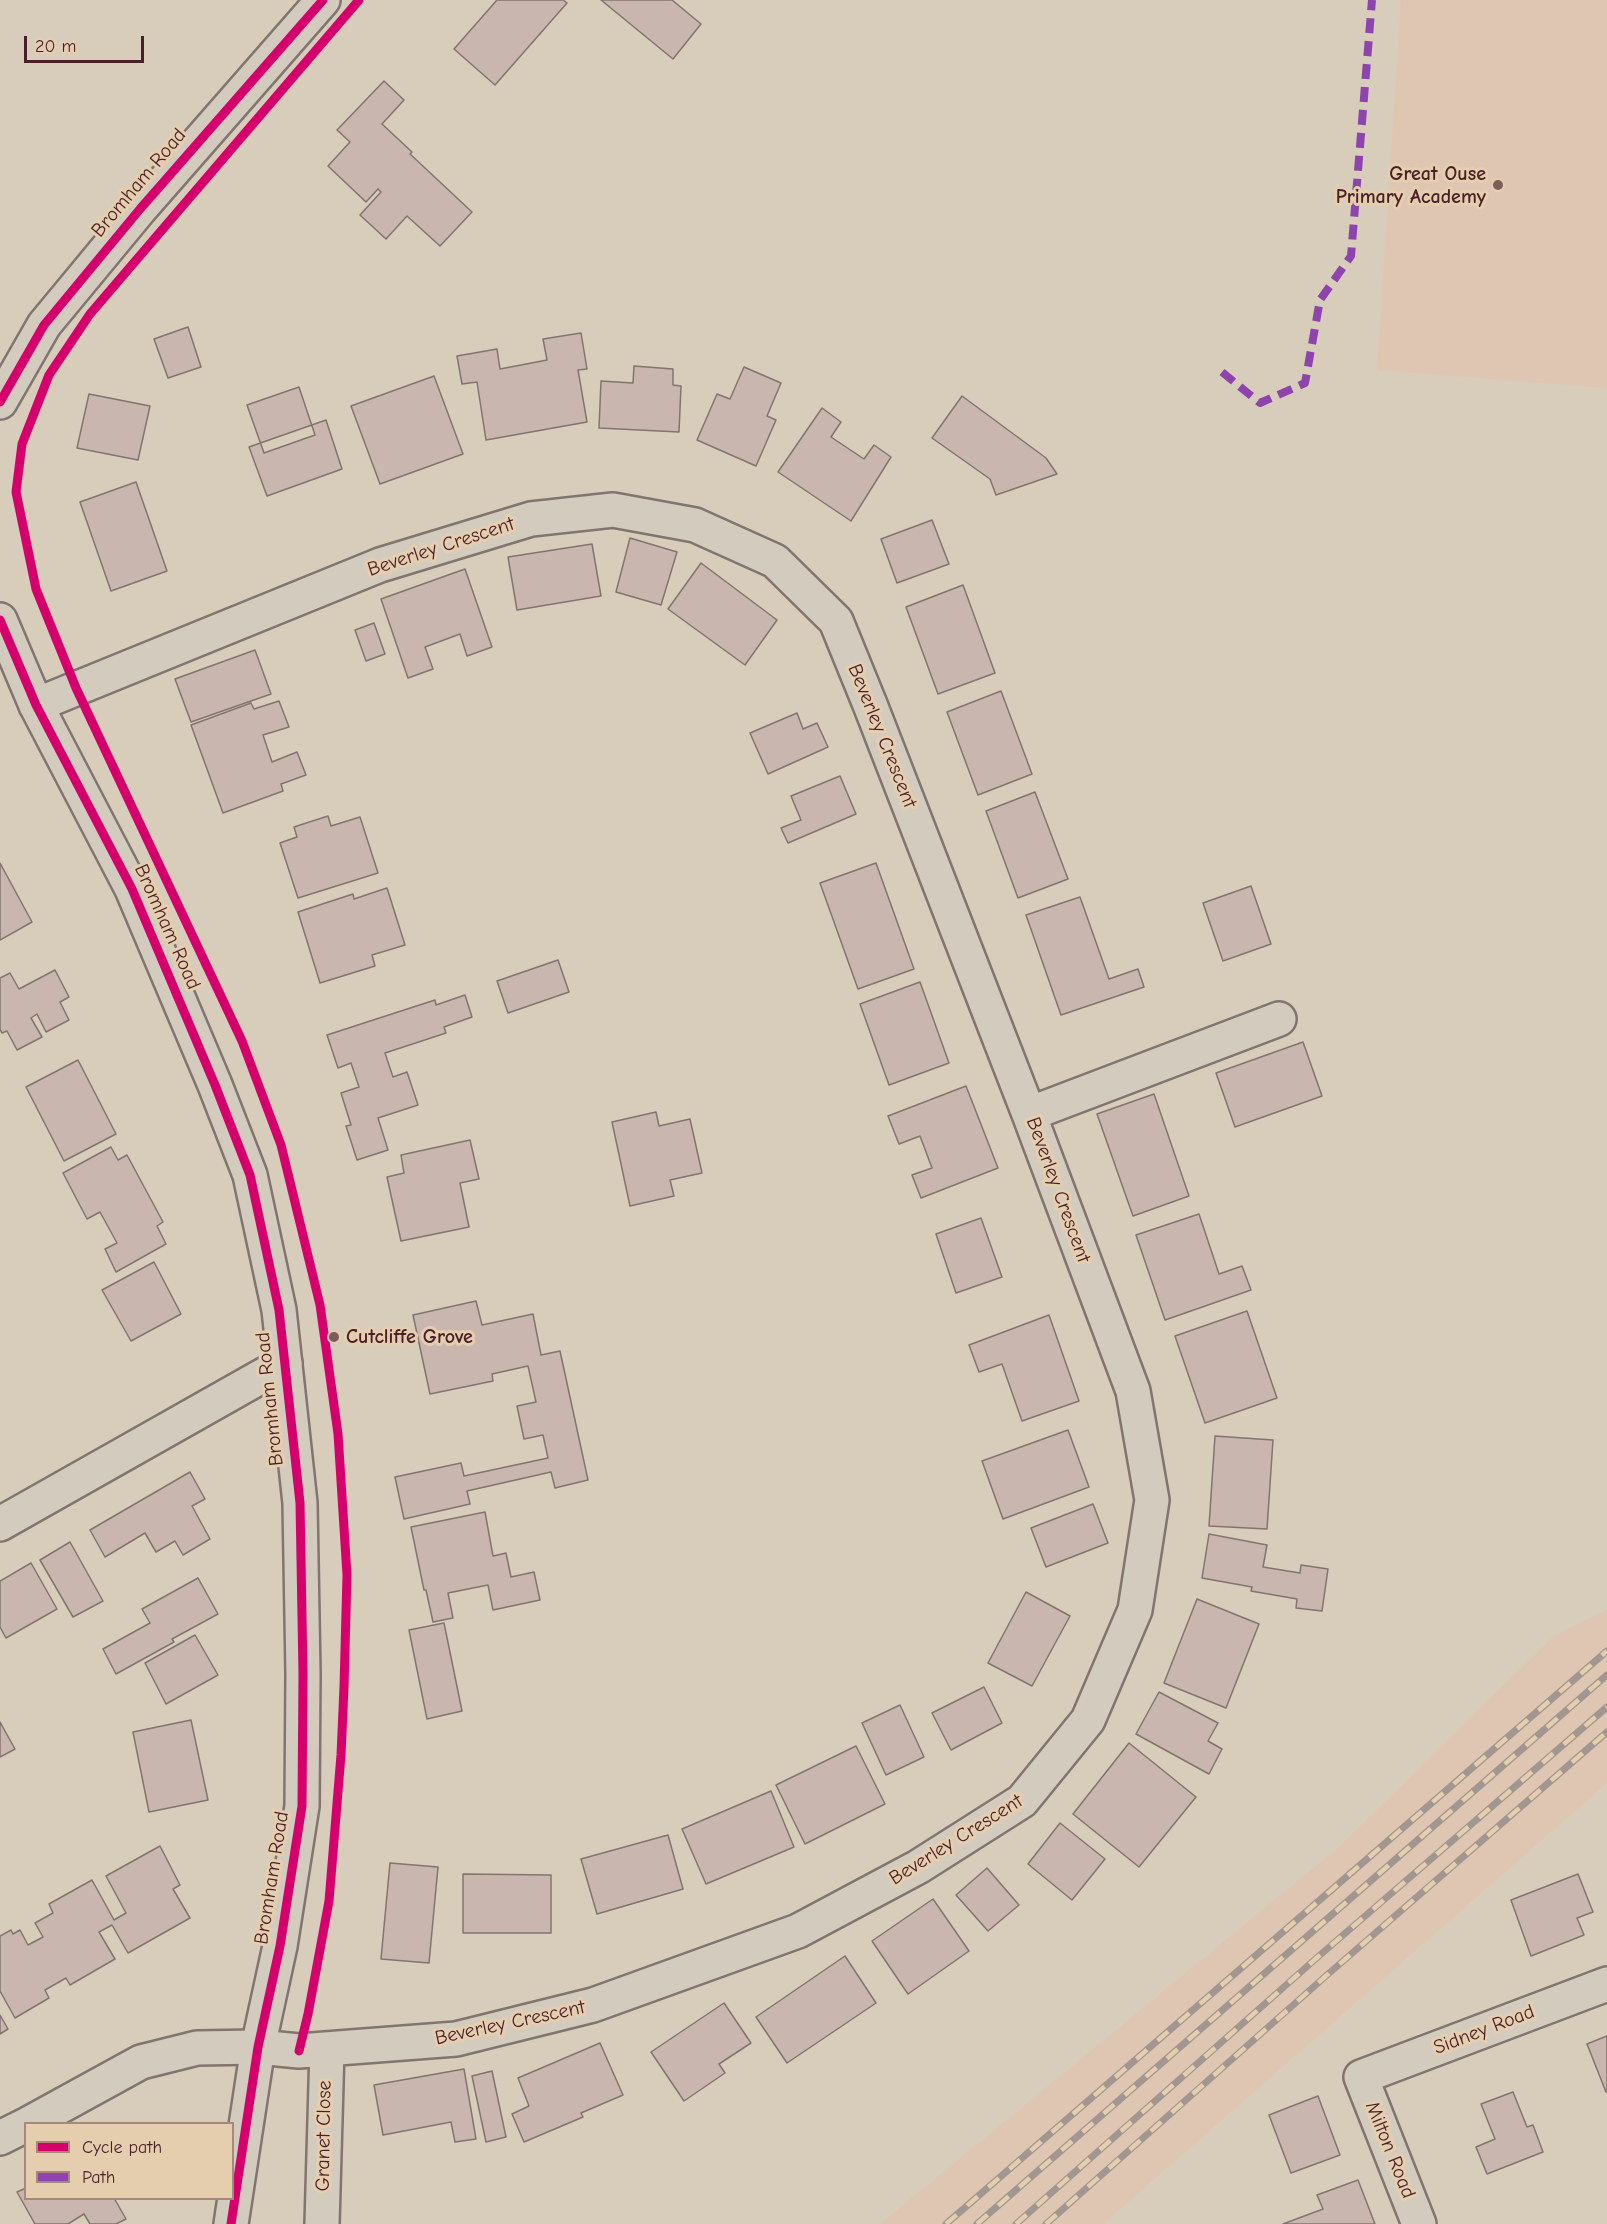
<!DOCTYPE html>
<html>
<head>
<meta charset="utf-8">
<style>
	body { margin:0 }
	#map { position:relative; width:1607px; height:2224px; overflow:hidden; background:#d8ccbb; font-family:"Comic Neue",sans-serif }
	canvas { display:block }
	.legend { position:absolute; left:24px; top:2122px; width:210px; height:78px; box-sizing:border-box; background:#e5ceae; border:2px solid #a7887a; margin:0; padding:8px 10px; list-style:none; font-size:18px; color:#4a1f2b }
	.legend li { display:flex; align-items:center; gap:12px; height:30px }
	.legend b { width:30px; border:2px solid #a7887a }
	.scale { position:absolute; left:24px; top:36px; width:120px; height:27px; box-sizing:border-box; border:3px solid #4a1f2b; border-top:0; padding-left:8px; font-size:18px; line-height:21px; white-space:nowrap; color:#4a1f2b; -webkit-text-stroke:4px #e5ceae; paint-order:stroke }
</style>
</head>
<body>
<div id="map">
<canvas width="1607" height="2224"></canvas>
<ul class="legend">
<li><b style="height:8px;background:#d6006c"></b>Cycle path</li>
<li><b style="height:8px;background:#8e44ad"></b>Path</li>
</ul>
<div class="scale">20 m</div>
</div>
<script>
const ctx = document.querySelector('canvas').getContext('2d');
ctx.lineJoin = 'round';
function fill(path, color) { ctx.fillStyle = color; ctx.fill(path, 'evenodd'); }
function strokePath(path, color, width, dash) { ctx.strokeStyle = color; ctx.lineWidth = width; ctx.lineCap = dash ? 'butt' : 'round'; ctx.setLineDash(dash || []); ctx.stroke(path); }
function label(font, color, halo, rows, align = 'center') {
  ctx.font = font + ' "Comic Neue",sans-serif'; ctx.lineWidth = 6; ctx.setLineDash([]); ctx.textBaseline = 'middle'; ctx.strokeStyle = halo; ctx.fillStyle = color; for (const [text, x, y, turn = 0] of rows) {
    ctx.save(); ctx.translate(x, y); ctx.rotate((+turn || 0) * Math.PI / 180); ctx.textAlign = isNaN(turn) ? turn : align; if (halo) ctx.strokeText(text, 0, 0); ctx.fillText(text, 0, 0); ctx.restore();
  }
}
fill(new Path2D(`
	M1401,0H1607V388L1377,370Z
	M1607,1610V1783L1103,2224H880L1339,1847L1553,1637Z`), '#dfc6b2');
const building = new Path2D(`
	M497,0H563L567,3L495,85L454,49Z
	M601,0H672L701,24L673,59Z
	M384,81L404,100L382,124L412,152L410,154L472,212L440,246L407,216L386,239L360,215L381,192L378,189L366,202L328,166L350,142L337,130Z
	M188,327L201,367L168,378L154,339Z
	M581,333L587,369L578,370L587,422L486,440L477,382L462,384L457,356L497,349L500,369L547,360L543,339Z
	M634,366L673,369V385L681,386L679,432L599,428L601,381L633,383Z
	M744,367L781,383L767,416L776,420L756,466L697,440L717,394L730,399Z
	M434,376L463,454L380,484L351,406Z
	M299,387L315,435L264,453L247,405Z
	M89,394L150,406L138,460L77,448Z
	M962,396L1046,458L1057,474L996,495L990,479L932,438Z
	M822,408L841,422L831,437L864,459L874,445L891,457L851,521L778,472Z
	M326,420L342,469L267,496L249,447Z
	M136,482L167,571L111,591L80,502Z
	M932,520L949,564L897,583L881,539Z
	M630,538L677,552L661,605L616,592Z
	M592,544L601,596L517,610L508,557Z
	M701,563L777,620L745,665L668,609Z
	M465,569L492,647L467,656L460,634L425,647L433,669L408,678L381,599Z
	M963,585L995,673L938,694L906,607Z
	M374,623L385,654L366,661L355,630Z
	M255,650L271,694L191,722L175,679Z
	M1001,691L1032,774L978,795L947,712Z
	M279,701L289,727L263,735L272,762L297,752L306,775L281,784L283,791L223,813L191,725L251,703L254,709Z
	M797,713L803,729L817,723L828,747L768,774L750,733Z
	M840,776L856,814L788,843L781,828L801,820L791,796Z
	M1035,792L1068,879L1018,898L986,811Z
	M328,816L331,826L360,817L378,873L298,898L280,843L297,837L294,827Z
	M0,863L32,922L0,940Z
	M876,863L914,969L858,989L820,883Z
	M1251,886L1271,944L1223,961L1203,903Z
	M387,888L405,945L372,955L375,966L320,983L298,912L353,894L354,899Z
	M1080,897L1109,979L1138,969L1144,987L1061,1015L1026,915Z
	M558,960L569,992L508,1013L497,981Z
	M55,970L69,997L60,1002L69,1020L46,1032L37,1014L31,1018L42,1037L17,1050L7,1031L2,1033L0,1029V978L10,973L19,989Z
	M920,982L949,1063L889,1085L860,1004Z
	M465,995L472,1017L444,1027L446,1033L385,1053L393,1077L407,1072L418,1105L378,1118L388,1150L357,1160L346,1126L351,1125L341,1093L359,1087L351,1063L338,1068L327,1035L435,1000L436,1005Z
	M1303,1042L1322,1096L1235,1127L1216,1073Z
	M78,1060L116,1134L64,1161L26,1087Z
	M966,1086L998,1168L921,1198L912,1175L932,1168L920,1136L899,1144L888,1116Z
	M1154,1094L1189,1196L1133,1216L1097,1114Z
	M656,1112L659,1126L690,1119L702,1173L670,1180L674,1196L630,1206L612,1122Z
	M470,1140L479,1179L460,1183L469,1227L401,1241L387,1177L404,1173L401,1155Z
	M111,1147L118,1160L127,1155L163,1222L157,1226L166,1244L116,1272L105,1249L117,1243L100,1212L87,1219L63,1173Z
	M1199,1214L1219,1274L1242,1266L1251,1290L1165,1320L1136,1235Z
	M981,1218L1002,1277L956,1293L936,1234Z
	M154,1262L181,1314L131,1341L102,1290Z
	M476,1301L482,1325L533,1314L541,1355L560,1351L588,1480L555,1488L551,1472L467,1491L470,1504L404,1519L395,1477L461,1463L464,1476L548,1458L543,1435L524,1439L517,1406L536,1402L528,1366L492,1374L493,1381L430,1394L413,1315Z
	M1247,1311L1277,1398L1205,1423L1175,1336Z
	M1049,1315L1079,1401L1022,1421L1002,1364L979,1372L969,1345Z
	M1068,1430L1089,1487L1003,1519L982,1461Z
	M1215,1436L1273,1440L1267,1529L1209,1526Z
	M190,1472L205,1499L192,1506L210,1539L183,1555L175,1541L156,1552L145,1533L105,1557L90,1530Z
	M1093,1504L1108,1543L1046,1567L1031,1528Z
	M485,1512L493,1556L506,1553L511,1577L534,1572L540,1600L493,1610L488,1585L448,1593L453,1618L433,1622L426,1590H424L411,1527Z
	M1209,1534L1267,1545L1263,1567L1300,1573L1301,1565L1328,1569L1322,1611L1296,1608L1297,1599L1251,1591L1252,1587L1202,1578Z
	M70,1542L103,1601L73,1617L40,1560Z
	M31,1563L57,1609L6,1638L0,1627V1581Z
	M198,1578L218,1614L172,1639L174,1642L116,1674L103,1649L150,1623L142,1609Z
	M1026,1592L1070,1616L1032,1686L988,1663Z
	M1197,1599L1259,1624L1226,1708L1164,1683Z
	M444,1623L462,1711L427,1719L409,1630Z
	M195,1635L218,1675L166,1704L145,1663Z
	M984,1687L1002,1723L951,1750L932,1713Z
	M1159,1692L1218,1723L1208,1741L1222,1749L1209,1774L1136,1734Z
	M900,1705L924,1757L886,1775L862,1723Z
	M191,1720L208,1800L149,1812L133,1732Z
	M0,1722L15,1749L0,1757Z
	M1129,1743L1196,1797L1139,1867L1073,1814Z
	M856,1746L885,1804L805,1844L776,1785Z
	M771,1791L794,1847L706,1884L682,1829Z
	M1060,1823L1105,1859L1072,1900L1028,1864Z
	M668,1835L683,1889L597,1914L581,1859Z
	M160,1846L180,1885L173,1889L190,1918L128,1953L112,1925L99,1932L115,1959L70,1985L66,1978L45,1990L49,1998L15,2018L0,1991V1936L11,1930L13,1934L20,1930L28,1945L43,1937L35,1923L53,1913L49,1904L92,1880L114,1920L126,1913L106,1876Z
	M390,1863L438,1867L429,1963L381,1959Z
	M987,1868L1019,1905L988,1931L956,1895Z
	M463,1874L551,1875V1933H463Z
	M1578,1874L1593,1912L1577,1918L1584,1935L1531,1956L1511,1900Z
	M933,1899L969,1951L908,1994L872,1941Z
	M845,1956L876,2003L787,2063L756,2017Z
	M724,2003L751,2043L719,2064L725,2073L684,2101L651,2052Z
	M0,2015L8,2029L0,2034Z
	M1607,2036V2092H1606L1587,2044Z
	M600,2043L623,2095L581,2113L583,2117L524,2142L512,2114L529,2106L518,2078Z
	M464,2069L476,2139L455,2142L451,2122L383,2135L374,2085Z
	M492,2071L506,2137L486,2142L472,2076Z
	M1513,2092L1527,2127L1533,2125L1543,2152L1487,2174L1476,2147L1495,2139L1481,2104Z
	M1318,2096L1340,2155L1291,2173L1269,2115Z
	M1358,2180L1375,2224H1283L1323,2209L1317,2195Z
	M26,2188V2198H114L126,2219L116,2224H90L84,2214L68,2224H35L17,2192Z`);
fill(building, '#c9b6af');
strokePath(building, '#82756f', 1.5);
const minor = new Path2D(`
	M1029,1114L1279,1019
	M0,1524L285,1363
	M28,2124L141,2062L197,2048L258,2047L299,2051L456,2039L593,2005L798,1931L918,1867L1022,1801L1088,1720L1135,1610L1152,1500L1133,1391L1029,1114L871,707L836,621L775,561L695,525L613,510L531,519L380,565L36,705
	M0,2138L26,2125
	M322,2224L327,2049
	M1419,2224L1361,2077L1607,1984`);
const primary = new Path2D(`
	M0,402L44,325L140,209L323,0
	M0,620L36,705L132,889L215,1085L250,1175L279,1310L300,1503L303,1674L302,1806L280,1946L258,2047L231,2224`);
strokePath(minor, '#82756f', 38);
strokePath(primary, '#82756f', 38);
strokePath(minor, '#d4cbbf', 33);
strokePath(primary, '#d4cbbf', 33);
const rail = new Path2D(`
	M946,2224L1607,1651
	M977,2224L1607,1675
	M1016,2224L1320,1955L1607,1707
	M1046,2224L1327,1975L1607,1732`);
strokePath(rail, '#a29790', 7);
strokePath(rail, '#e5ceae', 4.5, [14]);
strokePath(new Path2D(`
	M1222,372L1260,403L1305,383L1320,300L1351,256L1372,0`), '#8e44ad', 8, [15, 8]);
strokePath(new Path2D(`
	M0,402L44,325L140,209L323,0
	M0,620L36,705L132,889L215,1085L250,1175L279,1310L300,1503L303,1674L302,1806L280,1946L258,2047L231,2224
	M299,2051L308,2014L329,1901L341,1755L344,1687L347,1575L338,1434L320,1305L281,1145L242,1041L76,688L36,589L16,492L22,444L49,375L90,314L359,0`), '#d6006c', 9);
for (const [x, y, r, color] of [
	[1498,185,6,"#7c5c5d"],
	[334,1337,6,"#7c5c5d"]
]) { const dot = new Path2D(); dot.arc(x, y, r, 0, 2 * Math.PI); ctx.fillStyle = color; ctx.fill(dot); strokePath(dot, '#e5ceae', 2); }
label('bold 20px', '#4a1f2b', '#e5ceae', [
	["Great Ouse",1486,174],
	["Primary Academy",1486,197],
	["Cutcliffe Grove",346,1337,"left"]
], 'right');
label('20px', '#4a1f2b', '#e5ceae', [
	["Bromham Road",139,183,-50],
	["Beverley Crescent",441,547,-18],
	["Beverley Crescent",882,736,68],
	["Bromham Road",167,927,66],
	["Beverley Crescent",1058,1190,70],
	["Bromham Road",270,1399,-96],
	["Beverley Crescent",956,1840,-32],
	["Bromham Road",272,1878,-81],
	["Beverley Crescent",510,2023,-12],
	["Sidney Road",1484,2030,-21],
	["Granet Close",324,2136,-89],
	["Milton Road",1390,2150,68]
]);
</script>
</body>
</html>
